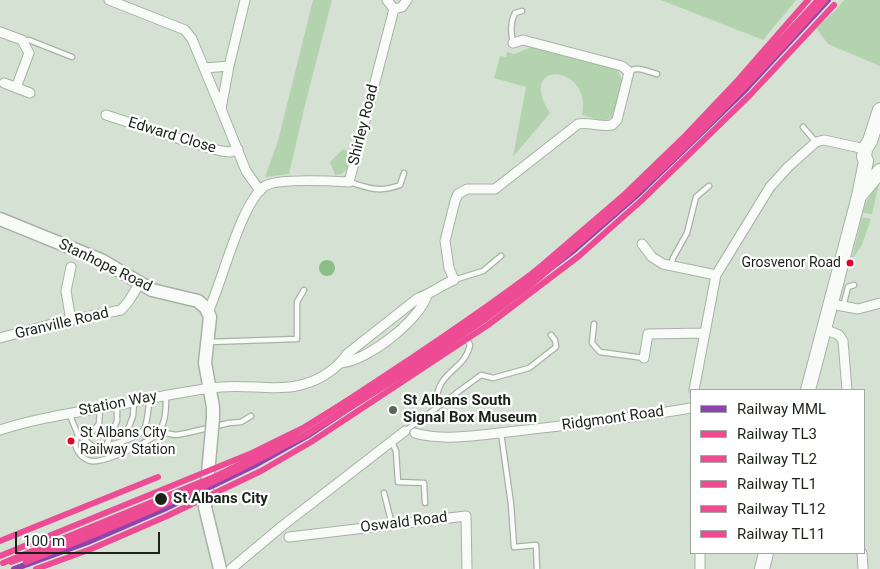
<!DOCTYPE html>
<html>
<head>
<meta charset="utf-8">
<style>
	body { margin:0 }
	#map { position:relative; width:880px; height:569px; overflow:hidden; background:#d5e2d3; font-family:Roboto,sans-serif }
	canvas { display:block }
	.legend { position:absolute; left:690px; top:389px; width:175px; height:165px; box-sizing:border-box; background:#fff; border:1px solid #a3a7a3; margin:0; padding:6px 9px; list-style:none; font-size:15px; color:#1a2319 }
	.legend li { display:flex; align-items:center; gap:10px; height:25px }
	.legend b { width:25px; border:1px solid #a3a7a3 }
	.scale { position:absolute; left:15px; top:532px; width:145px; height:22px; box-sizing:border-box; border:2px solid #1a2319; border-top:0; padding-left:6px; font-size:15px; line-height:18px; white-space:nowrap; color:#1a2319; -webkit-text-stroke:4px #fff; paint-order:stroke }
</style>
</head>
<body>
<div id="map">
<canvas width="880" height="569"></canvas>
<ul class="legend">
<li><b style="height:6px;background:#8e44ad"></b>Railway MML</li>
<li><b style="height:6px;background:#ee4b95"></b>Railway TL3</li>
<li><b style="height:6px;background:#ee4b95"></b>Railway TL2</li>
<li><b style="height:6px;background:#ee4b95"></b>Railway TL1</li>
<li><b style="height:6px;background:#ee4b95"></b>Railway TL12</li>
<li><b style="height:6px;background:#ee4b95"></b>Railway TL11</li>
</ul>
<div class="scale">100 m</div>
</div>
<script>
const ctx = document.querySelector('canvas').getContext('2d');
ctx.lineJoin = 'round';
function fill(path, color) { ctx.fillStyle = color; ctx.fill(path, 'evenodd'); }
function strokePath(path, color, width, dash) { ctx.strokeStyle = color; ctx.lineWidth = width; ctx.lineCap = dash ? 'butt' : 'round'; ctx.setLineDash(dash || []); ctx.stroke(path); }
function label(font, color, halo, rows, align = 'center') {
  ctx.font = font + ' Roboto,sans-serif'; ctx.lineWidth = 4.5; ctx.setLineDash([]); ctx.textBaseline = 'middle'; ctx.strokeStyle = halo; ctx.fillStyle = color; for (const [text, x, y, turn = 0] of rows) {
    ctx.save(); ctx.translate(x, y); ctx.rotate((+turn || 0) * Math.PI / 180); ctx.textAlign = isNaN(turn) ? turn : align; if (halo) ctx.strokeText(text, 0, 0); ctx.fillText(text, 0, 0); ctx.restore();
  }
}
fill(new Path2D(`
	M313,0H332L305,105L289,174L265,177L278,141Z
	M661,0H796L763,40Z
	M844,0H880V66L828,44L816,28L835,11Z
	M532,47L617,69L622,80L615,111L612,117L604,121L582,115C593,64 515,58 550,113L513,157L526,87L494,78L500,56L506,57L507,52L514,54Z
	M343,149L351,153L347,169L342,174L335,175L330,162Z
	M880,179L872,214L864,213L862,211L873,189Z
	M862,217L871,219L862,245L853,258L852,257Z`), '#b3d3af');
fill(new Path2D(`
	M319 268a8 8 0 1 1 16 0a8 8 0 1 1-16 0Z`), '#8cbe87');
const service = new Path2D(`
	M22,40H29L72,57
	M513,43C511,32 510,23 515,13L522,11
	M629,72C636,65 648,72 657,74
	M803,127L816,142
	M349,182C370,188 378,193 400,185L404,173
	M671,266L673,258L687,233L696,197L709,186
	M454,280L483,271L501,256
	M843,307L848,287L854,285
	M594,324L592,343L600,352L644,358
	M209,342L297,339V302L304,290
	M436,408C435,369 464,373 470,345L467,340
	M69,413L78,435C75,443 74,446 79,453C82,457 86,460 91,461C104,463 155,441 160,430C166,420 166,407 166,396
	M405,431L481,375L493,378L529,368L556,347L555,340L551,335
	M159,432L176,435L187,433L229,423L241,422L251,416
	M501,433L511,504L514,547L536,545L537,569
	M78,435L95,448C107,446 141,439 145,427C148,418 148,408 150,399
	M124,440L133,416L134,402
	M84,441L99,424L100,408
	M392,442L396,451L398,482L424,483L425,503
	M106,446L117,421V405
	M384,493L392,525`);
const minor = new Path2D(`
	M109,0L185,30L192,39L221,109
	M245,0L229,66L221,109L246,171L260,191
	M387,0L394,9
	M394,9L402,7L407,0
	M0,32L22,40L29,53L16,88
	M205,68L229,66
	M4,83L30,93
	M106,115L186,141L221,151L230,152L238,149
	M642,244L652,257L663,264L716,275
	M71,267L66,291L71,321
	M831,304L858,309L880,303
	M208,312C222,283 241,202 265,186C278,178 332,181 349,182L394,9
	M824,329L839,335L843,341L847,390
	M0,338L56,323L121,310L128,302L140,283
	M644,358L648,334L705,333
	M341,363C367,361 420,320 427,295
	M694,390L716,275L770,187L788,167L816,142L824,140L865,149
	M0,430C33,419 67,414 101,408C141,401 180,391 221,387C246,384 281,392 304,384C320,380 338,368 347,354L418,298C431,294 441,285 454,280L449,268L445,241L455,201L458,194L467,189H495L578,124C590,122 600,127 612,125L617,120L629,72L622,66L523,40L513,43
	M415,433C445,442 487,434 517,431C576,424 633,418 691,408
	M289,537L466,516L467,569
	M862,553L863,569
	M231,569L281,527L405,431
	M700,569V553`);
const secondary = new Path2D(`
	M0,219L101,260L152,290L198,301L206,308L210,317L205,363L213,407V418
	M205,507L220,569`);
const primary = new Path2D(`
	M861,194L880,171
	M808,390L859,196L866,161L864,157L865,149L870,141L880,110
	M762,569L766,553`);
strokePath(service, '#a7b2a6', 7);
strokePath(minor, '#a7b2a6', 11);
strokePath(secondary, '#a7b2a6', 15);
strokePath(primary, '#a7b2a6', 16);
strokePath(service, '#f9fbf8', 4.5);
strokePath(minor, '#f9fbf8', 9);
strokePath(secondary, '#f9fbf8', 12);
strokePath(primary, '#f9fbf8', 14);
const secondaryBridge = new Path2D(`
	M205,507L213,418`);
strokePath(secondaryBridge, '#a7b2a6', 15, []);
strokePath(secondaryBridge, '#f9fbf8', 12);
strokePath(new Path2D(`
	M14,569L88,542L164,509L257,464L307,436L484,319L574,250L637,195L745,90L828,0`), '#8e44ad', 6);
strokePath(new Path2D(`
	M36,569L91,549L167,516L261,471L311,442L488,325L579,256L642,200L750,95L834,5`), '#ee4b95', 6);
strokePath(new Path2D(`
	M11,562C94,532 176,498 254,457C300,433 342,404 386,375C448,334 510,292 569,245C659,172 739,85 818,0`), '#ee4b95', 6);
strokePath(new Path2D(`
	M0,541L158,477
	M26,562C120,525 213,486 301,437C329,421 354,402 380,385C444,344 507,301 566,253C660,177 745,90 825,0`), '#ee4b95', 6);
strokePath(new Path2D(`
	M0,556L252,453L303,428L416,358L480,314L526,279L625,194L683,138L738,80L808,0`), '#ee4b95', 6);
strokePath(new Path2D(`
	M3,563L255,460L306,435L420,364L484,320L531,285L630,199L688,143L743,85L814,5`), '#ee4b95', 6);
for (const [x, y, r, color] of [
	[850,263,4.5,"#e4002b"],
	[393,410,5,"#5b665a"],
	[71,441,4.5,"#e4002b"],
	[161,499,7,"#1a2319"]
]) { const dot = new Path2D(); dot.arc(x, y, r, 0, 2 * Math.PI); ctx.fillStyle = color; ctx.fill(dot); strokePath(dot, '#fff', 2); }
label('14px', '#1a2319', '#fff', [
	["Grosvenor Road",841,263],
	["St Albans City",80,433,"left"],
	["Railway Station",80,450,"left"]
], 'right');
label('15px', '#1a2319', '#fff', [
	["Shirley Road",364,125,-76],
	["Edward Close",172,136,17],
	["Stanhope Road",105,266,26],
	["Granville Road",62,324,-13],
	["Station Way",118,404,-11],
	["Ridgmont Road",613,419,-8],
	["Oswald Road",404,523,-7]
]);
label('bold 15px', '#1a2319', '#fff', [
	["St Albans South",403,401],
	["Signal Box Museum",403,418]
], 'left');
label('bold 15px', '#1a2319', '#fff', [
	["St Albans City",173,499]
], 'left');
</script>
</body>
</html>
